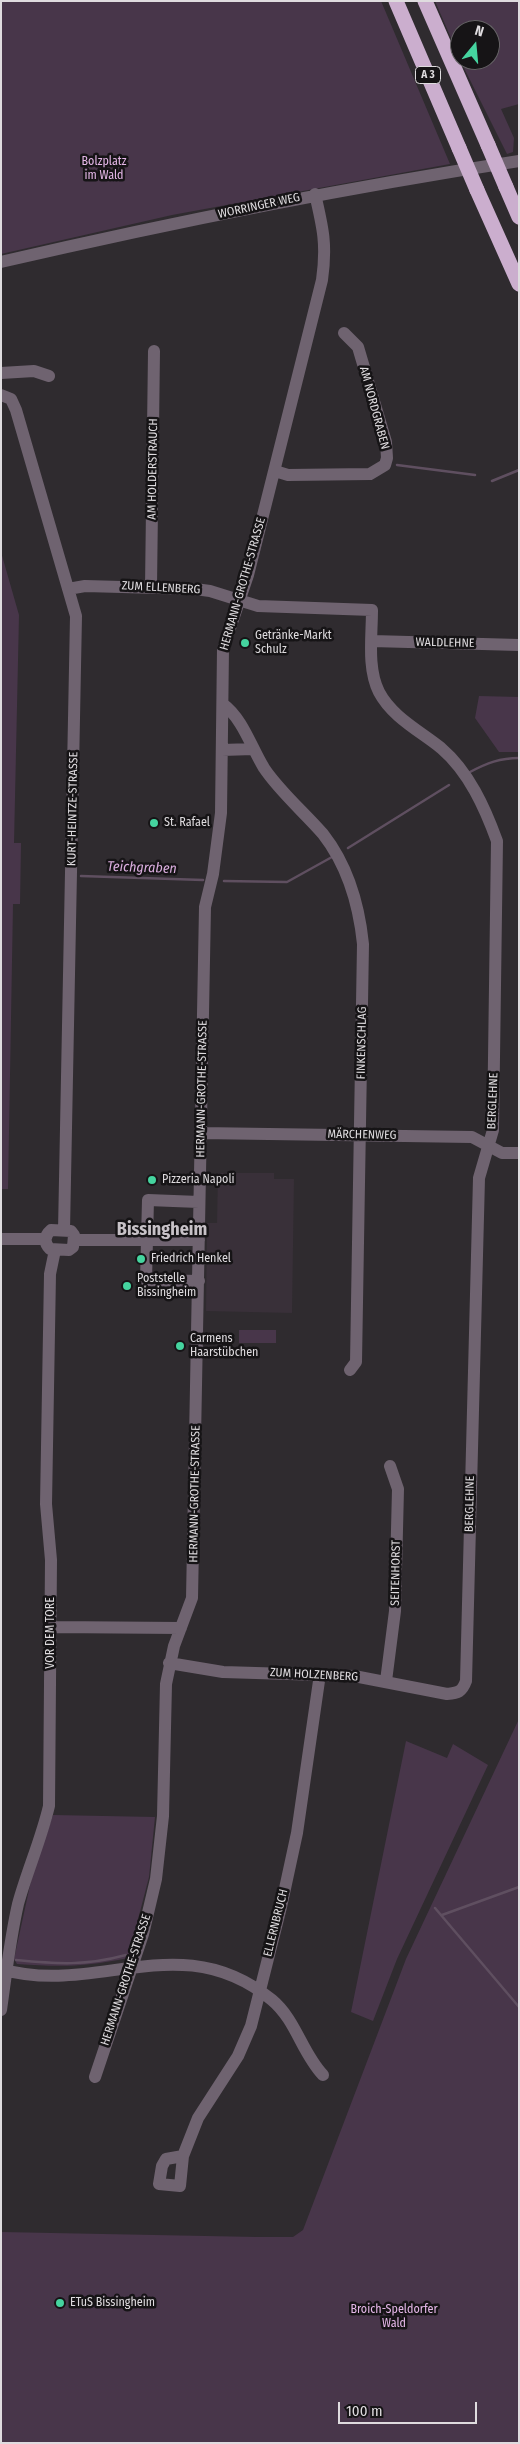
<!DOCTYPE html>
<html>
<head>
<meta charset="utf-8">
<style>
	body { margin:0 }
	#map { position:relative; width:520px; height:2444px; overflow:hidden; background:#2f2b2f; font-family:"Fira Sans Condensed",sans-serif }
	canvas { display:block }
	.frame { position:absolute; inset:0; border:2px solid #dfdcdf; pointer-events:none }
	.north { position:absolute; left:450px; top:20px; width:50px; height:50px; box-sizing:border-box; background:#161416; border:1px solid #666466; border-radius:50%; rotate:17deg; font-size:14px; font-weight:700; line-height:20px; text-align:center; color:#dfdcdf }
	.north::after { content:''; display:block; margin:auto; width:18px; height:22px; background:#45d49f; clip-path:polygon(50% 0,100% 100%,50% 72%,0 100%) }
	.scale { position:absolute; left:338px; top:2402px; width:139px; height:22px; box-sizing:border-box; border:2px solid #dfdcdf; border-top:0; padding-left:6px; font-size:15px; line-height:18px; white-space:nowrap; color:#dfdcdf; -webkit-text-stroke:4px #161416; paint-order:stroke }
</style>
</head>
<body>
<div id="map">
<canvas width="520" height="2444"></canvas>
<div class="frame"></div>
<div class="north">N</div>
<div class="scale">100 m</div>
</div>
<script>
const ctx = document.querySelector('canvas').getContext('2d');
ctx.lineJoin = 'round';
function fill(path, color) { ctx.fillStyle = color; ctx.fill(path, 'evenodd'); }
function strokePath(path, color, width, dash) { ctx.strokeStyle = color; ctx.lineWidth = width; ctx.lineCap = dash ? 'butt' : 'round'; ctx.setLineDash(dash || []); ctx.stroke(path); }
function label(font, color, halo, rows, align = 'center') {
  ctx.font = font + ' "Fira Sans Condensed",sans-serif'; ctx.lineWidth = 5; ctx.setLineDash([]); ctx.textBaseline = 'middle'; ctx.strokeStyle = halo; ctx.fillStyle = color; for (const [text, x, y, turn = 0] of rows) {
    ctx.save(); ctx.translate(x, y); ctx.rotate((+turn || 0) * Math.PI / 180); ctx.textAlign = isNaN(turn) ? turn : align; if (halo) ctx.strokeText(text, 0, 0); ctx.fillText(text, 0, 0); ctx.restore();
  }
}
fill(new Path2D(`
	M218,1173H274V1179H294L292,1313L206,1311L207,1223H217Z`), '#393039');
fill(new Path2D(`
	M1,1H381L450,164L172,215L1,254Z
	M435,1H519V104L501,109L514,138L513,152L507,154L460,60H490V30H460V59Z
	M1,552L19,615L14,843H21L20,904H13L8,1189H1Z
	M479,696L519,697V752H499L475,718Z
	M239,1330H276V1343H239Z
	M519,1719V2443H1V2232L257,2237H293L303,2230L406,1959Z
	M406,1741L447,1758L453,1744L488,1765L397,1959L373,2021L351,2012Z
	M53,1815L155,1817L149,1877L128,1958C85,1967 60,1967 17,1964L14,1959L32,1876Z`), '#48364a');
strokePath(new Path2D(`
	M397,465L475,475
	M492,481L519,470
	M470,772C487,763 500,758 519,758
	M348,848L449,785
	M81,876L203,880
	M224,881L287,882L332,857
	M435,1908L519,2007
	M442,1915L519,1887
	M16,1960C58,1964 85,1966 126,1955`), '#5f4f60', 2.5);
strokePath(new Path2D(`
	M1,262C173,222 344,188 519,161
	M1,373L34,371L49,376
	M1,395L11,399L16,410L76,616L64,1230
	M275,471L288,475L370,474L385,465L387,458L386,442L358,347L344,333
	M151,587L154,351
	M68,589L85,586L195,589L210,591L258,606L372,610C372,636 367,668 379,692C392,717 420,731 441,748C469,772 485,808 497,841L493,1130L479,1178L466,1681C462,1692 458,1693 447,1694L354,1676L223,1672L169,1663
	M372,641L519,645
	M223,704C243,719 251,747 264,768C280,792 304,812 323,834C348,866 359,905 363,944L356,1362L350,1370
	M222,750L253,749
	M201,1133L472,1137L502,1153H519
	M199,1202L148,1200L146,1280L199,1281
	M51,1230L71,1231L74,1235L73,1247L69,1250L50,1249C44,1243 44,1236 51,1230Z
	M1,1239H45
	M75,1240H199
	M51,1627L181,1628
	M386,1681L395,1611L398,1489L390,1466
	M1,1969C97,1997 181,1925 272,2000C296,2020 302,2053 323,2075
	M1,2010C6,1975 10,1939 18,1904C27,1871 41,1840 49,1806L51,1560L46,1504L50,1274L55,1250
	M95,2077L143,1934L156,1879L163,1816L166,1684L174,1646L192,1598L205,907L213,874L221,813L223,649L248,575L322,280C327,245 323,228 315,194
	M183,2156L180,2186L159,2184L162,2166L166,2159L183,2156L198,2118L238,2056L251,2026L281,1907L297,1833L320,1674`), '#6f6370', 12);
strokePath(new Path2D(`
	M396,1L459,148
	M425,1L488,145
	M506,187L519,217
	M477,190L519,284`), '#cbaece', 15);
strokePath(new Path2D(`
	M488,145L506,187
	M459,148L477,190`), '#cbaece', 15);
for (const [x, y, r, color] of [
	[245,643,5,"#45d49f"],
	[154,823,5,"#45d49f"],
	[152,1180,5,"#45d49f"],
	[141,1259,5,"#45d49f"],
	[127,1286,5,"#45d49f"],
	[180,1346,5,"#45d49f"],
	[60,2303,5,"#45d49f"]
]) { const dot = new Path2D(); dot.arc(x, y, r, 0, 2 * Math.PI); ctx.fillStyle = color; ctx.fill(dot); strokePath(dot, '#161416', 2); }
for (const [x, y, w] of [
	[428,75,25]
]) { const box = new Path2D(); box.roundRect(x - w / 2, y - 8.5, w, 17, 4); ctx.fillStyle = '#161416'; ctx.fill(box); strokePath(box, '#dfdcdf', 1); }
label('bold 11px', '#dfdcdf', null, [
	["A 3",428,75]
]);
label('12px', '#e5b7e8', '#161416', [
	["Bolzplatz",104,162],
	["im Wald",104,176],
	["Broich-Speldorfer",394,2310],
	["Wald",394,2324]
]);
label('12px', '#dfdcdf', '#161416', [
	["WORRINGER WEG",259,206,-12],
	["AM NORDGRABEN",374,408,75],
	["AM HOLDERSTRAUCH",153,469,-89],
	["HERMANN-GROTHE-STRASSE",243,584,-74],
	["ZUM ELLENBERG",161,588,3],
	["WALDLEHNE",445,643,1],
	["KURT-HEINTZE-STRASSE",73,809,-89],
	["FINKENSCHLAG",362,1043,-89],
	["HERMANN-GROTHE-STRASSE",202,1089,-89],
	["BERGLEHNE",493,1101,-88],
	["MÄRCHENWEG",362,1135,1],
	["HERMANN-GROTHE-STRASSE",195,1494,-89],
	["BERGLEHNE",470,1504,-89],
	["SEITENHORST",396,1573,-89],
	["VOR DEM TORE",51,1633,-90],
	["ZUM HOLZENBERG",314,1675,3],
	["ELLERNBRUCH",276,1923,-76],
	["HERMANN-GROTHE-STRASSE",126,1980,-72]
]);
label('12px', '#dfdcdf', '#161416', [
	["Getränke-Markt",255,636],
	["Schulz",255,650],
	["St. Rafael",164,823],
	["Pizzeria Napoli",162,1180],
	["Friedrich Henkel",151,1259],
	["Poststelle",137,1279],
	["Bissingheim",137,1293],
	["Carmens",190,1339],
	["Haarstübchen",190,1353],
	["ETuS Bissingheim",70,2303]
], 'left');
label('italic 14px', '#daadde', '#161416', [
	["Teichgraben",142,868,2]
]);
label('bold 18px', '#c7c2c7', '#161416', [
	["Bissingheim",162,1230]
]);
</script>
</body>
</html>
